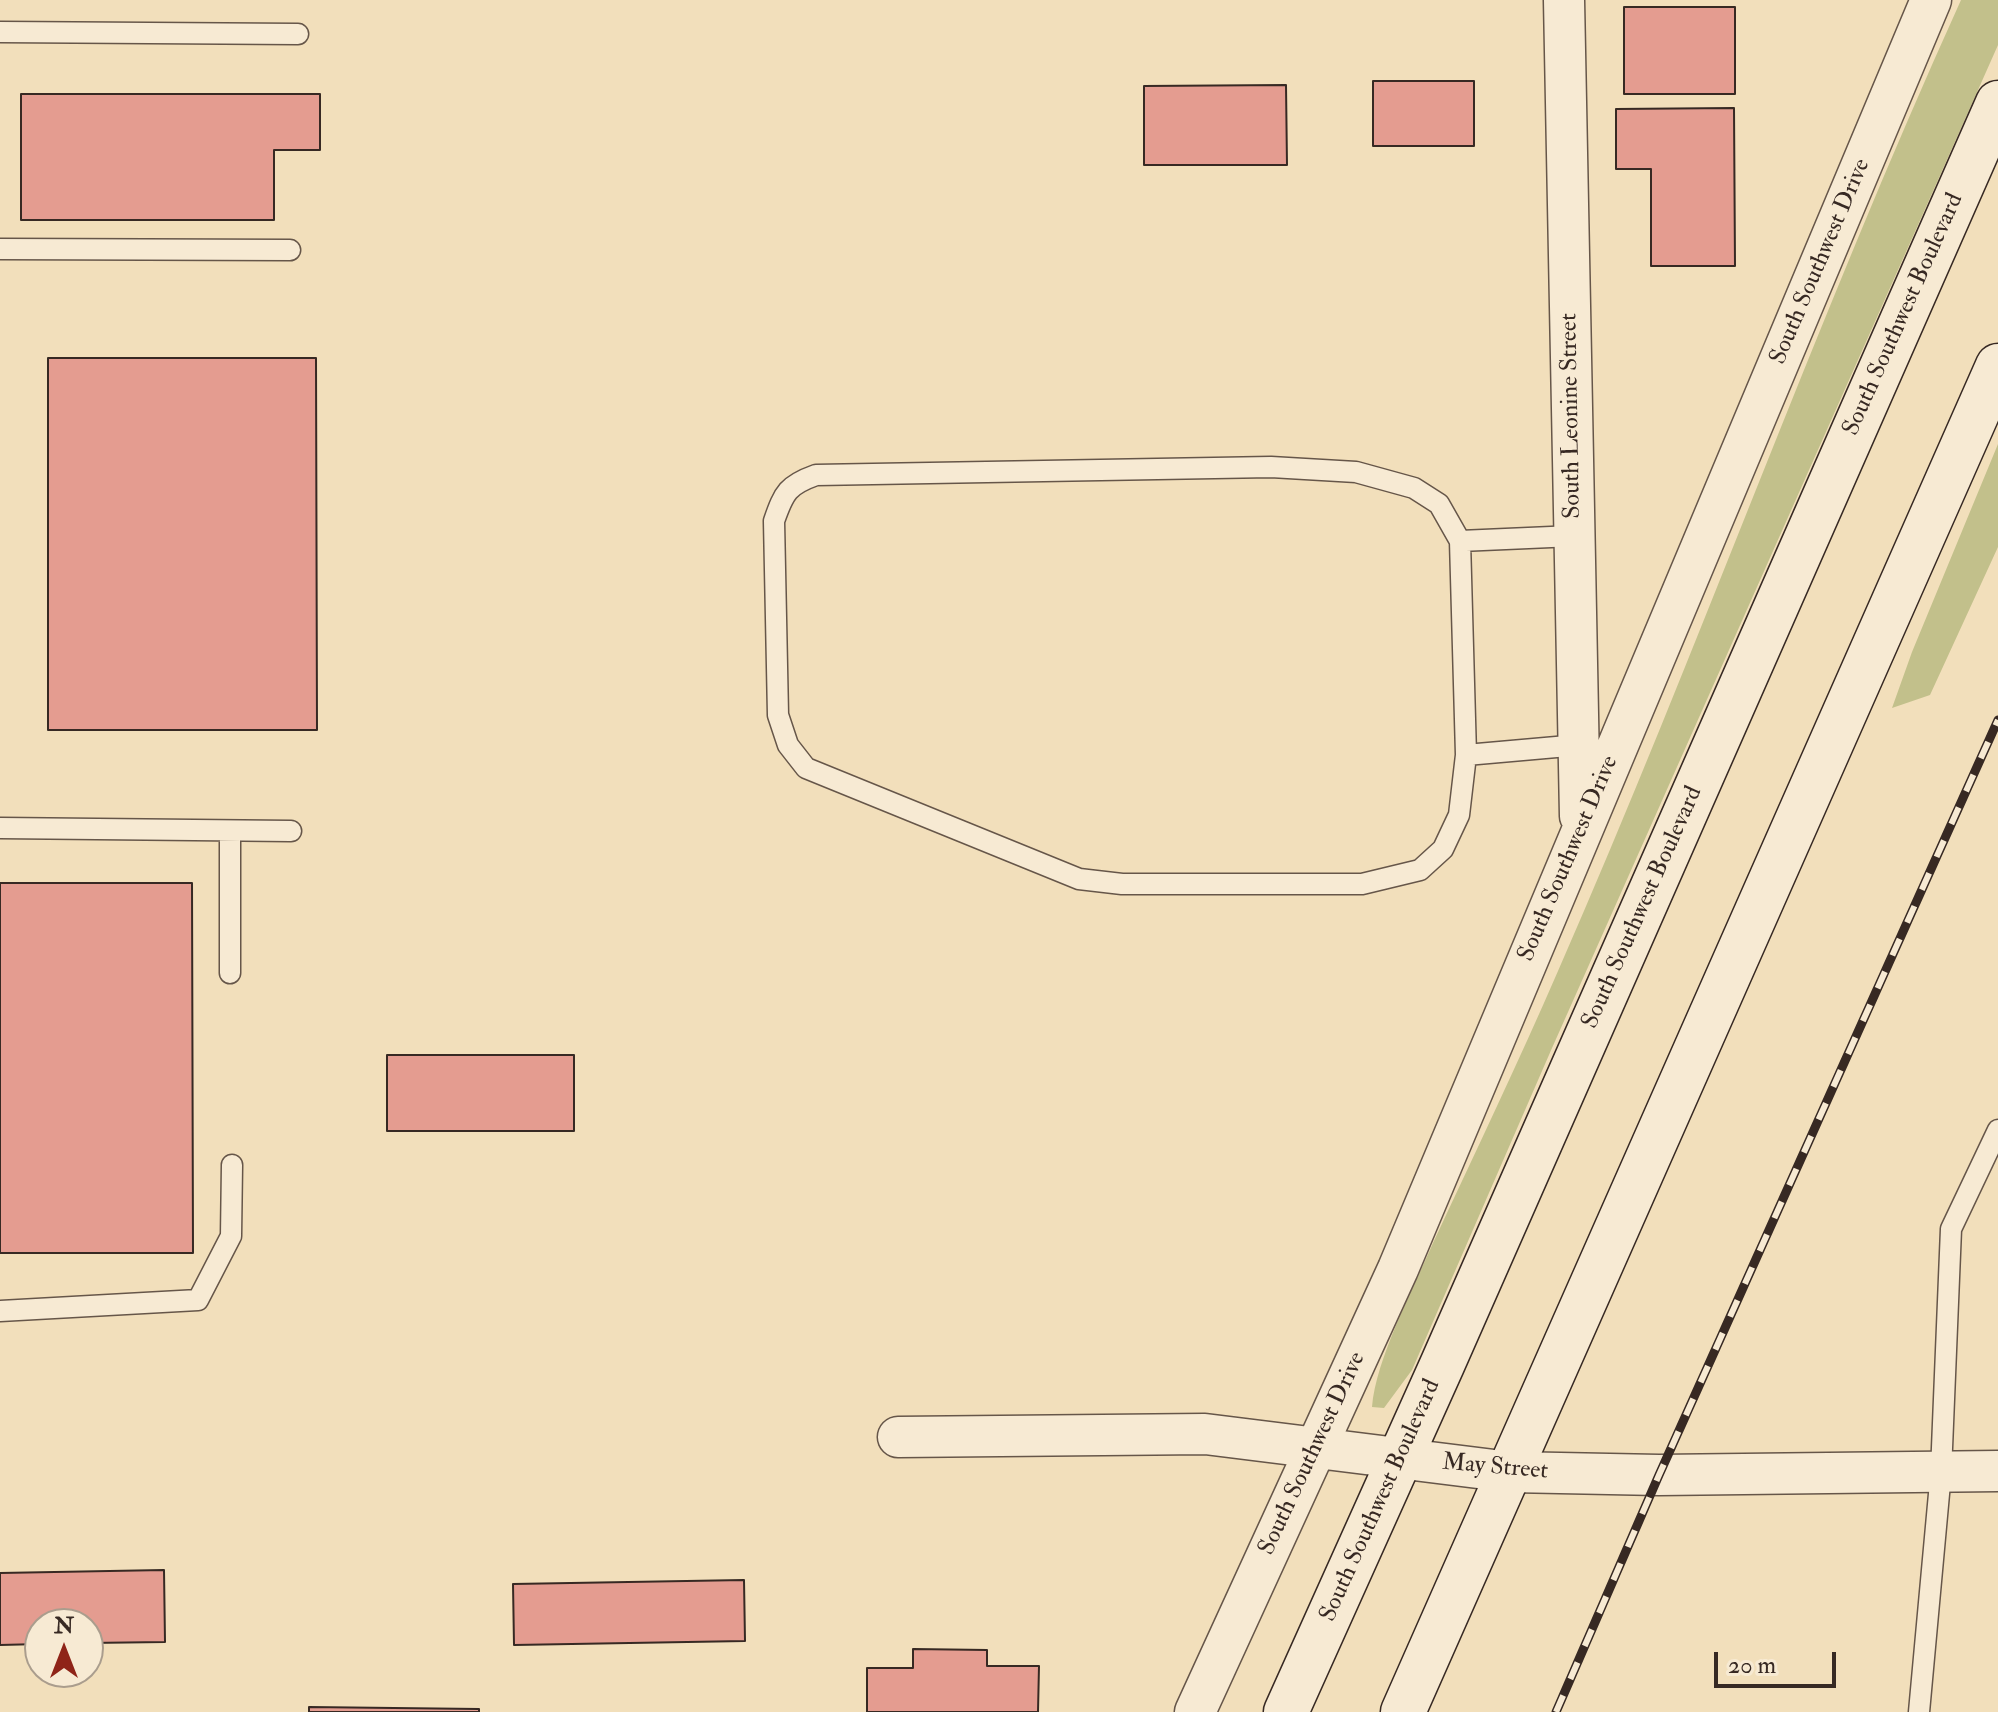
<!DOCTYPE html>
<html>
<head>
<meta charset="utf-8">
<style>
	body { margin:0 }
	#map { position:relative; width:1998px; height:1712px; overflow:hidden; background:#f2dfbb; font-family:"IM FELL Double Pica",serif }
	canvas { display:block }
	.north { position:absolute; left:24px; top:1608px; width:80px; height:80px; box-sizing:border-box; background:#f7ead3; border:2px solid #aa9d8d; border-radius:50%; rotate:0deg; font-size:22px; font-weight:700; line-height:32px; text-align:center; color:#372923 }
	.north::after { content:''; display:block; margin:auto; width:28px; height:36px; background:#8f2418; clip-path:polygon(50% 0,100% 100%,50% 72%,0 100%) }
	.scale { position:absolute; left:1714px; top:1652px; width:122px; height:36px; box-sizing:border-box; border:4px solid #372923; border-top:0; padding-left:10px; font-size:24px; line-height:28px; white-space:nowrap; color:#372923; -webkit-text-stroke:6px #f7ead3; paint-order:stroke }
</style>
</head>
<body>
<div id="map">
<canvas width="1998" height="1712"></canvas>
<div class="north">N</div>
<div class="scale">20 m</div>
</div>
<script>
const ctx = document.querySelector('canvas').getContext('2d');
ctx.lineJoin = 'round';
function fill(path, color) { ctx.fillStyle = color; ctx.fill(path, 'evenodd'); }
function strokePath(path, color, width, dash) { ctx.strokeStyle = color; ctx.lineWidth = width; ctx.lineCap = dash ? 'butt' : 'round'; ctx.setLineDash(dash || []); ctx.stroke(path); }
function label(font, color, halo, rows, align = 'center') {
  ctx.font = font + ' "IM FELL Double Pica",serif'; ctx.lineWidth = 6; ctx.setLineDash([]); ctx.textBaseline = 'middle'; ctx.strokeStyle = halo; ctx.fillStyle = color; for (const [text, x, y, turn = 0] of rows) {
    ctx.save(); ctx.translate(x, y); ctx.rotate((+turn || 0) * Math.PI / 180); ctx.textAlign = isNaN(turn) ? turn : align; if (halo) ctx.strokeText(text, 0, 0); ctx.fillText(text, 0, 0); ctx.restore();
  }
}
fill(new Path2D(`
	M1961,0H1998V45L1552,1048L1412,1370L1384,1408L1372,1407C1376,1359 1413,1289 1433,1243C1475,1153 1518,1063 1558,971C1699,650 1816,319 1961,0Z
	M1998,444V547L1930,695L1892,708L1912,652Z`), '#c2c08b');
const building = new Path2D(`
	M1624,7H1735V94H1624Z
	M1373,81H1474V146H1373Z
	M1286,85L1287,165H1144V86Z
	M21,94H320V150H274V220H21Z
	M1734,108L1735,266H1651V169H1616V109Z
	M48,358H316L317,730H48Z
	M0,883H192L193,1253H0Z
	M387,1055H574V1131H387Z
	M164,1570L165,1642L88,1643V1624H40V1644L0,1645V1573Z
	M744,1580L745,1641L514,1645L513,1584Z
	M913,1649L987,1650V1666H1039L1038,1712H867V1668H913Z
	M309,1707L479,1709V1712H309Z`);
fill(building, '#e49c90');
strokePath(building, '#372923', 2);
const service = new Path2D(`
	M0,32L298,34
	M0,249L290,250
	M1460,541L1574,536
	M1466,755L1459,815L1443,849L1420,870L1362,884H1122L1079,879L806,768L788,745L778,715L774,521C784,492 788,485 816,475L1271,467L1356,472L1414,488L1439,504L1460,541L1466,755L1579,745
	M0,828L291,831
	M230,831V973
	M0,1311L198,1300L231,1236L232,1165
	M1919,1712L1941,1472L1951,1229L1998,1130`);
const minor = new Path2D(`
	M1564,0L1580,816
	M898,1437L1205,1434L1510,1472L1659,1475L1998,1471
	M1195,1712L1398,1269L1931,0`);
const secondary = new Path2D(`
	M1286,1712L1442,1365L1998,103
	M1403,1712L1998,366`);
strokePath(service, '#665649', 23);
strokePath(minor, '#665649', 43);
strokePath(secondary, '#372923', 47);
strokePath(service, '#f7ead3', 20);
strokePath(minor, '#f7ead3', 40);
strokePath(secondary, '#f7ead3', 44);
const rail = new Path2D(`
	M1556,1712L1659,1475L1998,720`);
strokePath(rail, '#372923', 9);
strokePath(rail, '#f7ead3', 6, [18]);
label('24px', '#372923', '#f7ead3', [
	["South Southwest Drive",1821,262,-67],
	["South Southwest Boulevard",1904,315,-66],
	["South Leonine Street",1572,416,-91],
	["South Southwest Drive",1569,859,-67],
	["South Southwest Boulevard",1643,908,-66],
	["South Southwest Drive",1313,1454,-65],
	["May Street",1495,1468,5],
	["South Southwest Boulevard",1381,1501,-66]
]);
</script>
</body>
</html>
